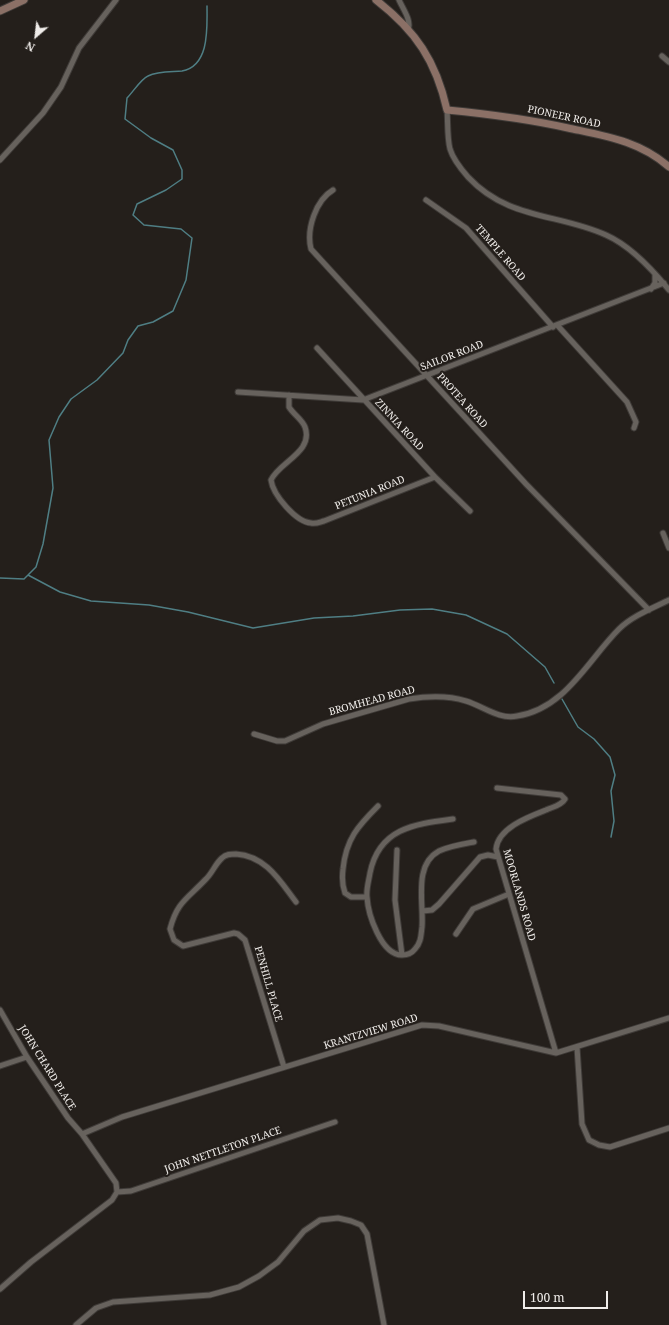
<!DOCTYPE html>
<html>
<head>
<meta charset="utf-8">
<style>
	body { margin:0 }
	#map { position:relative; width:669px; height:1325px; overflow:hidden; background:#241f1b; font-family:"Noto Serif",serif }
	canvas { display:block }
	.north { position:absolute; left:16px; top:16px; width:40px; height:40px; -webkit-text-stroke:3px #241f1b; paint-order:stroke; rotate:208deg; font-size:11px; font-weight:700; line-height:16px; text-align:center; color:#f0edea }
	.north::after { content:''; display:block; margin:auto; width:14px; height:18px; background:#f0edea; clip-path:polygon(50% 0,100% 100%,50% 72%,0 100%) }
	.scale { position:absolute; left:523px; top:1291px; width:85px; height:18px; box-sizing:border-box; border:2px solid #f0edea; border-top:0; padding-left:5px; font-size:12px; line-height:14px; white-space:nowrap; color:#f0edea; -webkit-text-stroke:3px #241f1b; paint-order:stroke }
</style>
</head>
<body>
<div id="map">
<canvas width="669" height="1325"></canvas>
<div class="north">N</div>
<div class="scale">100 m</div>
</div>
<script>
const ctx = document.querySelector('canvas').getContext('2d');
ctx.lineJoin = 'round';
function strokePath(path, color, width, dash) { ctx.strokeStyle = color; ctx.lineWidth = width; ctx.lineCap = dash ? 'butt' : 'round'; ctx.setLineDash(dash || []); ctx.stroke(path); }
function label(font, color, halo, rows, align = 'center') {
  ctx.font = font + ' "Noto Serif",serif'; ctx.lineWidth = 4; ctx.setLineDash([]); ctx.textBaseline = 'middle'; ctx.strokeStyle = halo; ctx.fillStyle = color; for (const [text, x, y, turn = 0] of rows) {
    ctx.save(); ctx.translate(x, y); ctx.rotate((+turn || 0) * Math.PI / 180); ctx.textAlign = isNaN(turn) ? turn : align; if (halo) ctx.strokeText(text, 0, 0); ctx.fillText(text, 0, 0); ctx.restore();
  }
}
strokePath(new Path2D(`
	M28,575L60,592L91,601L149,605L188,612L253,628L314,618L353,616L400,610L432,609L466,615L507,634L545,667L554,683
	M0,578L24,579L36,567L43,544L53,488L49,440L59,417L71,399L97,380L123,353L128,340L138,326L153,322L173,311L186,280L192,238L181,229L144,225L133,215L137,204L166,190L182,179V170L173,150L151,138L125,119L127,98C133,92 141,79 148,76C158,71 172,72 182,71C210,66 207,27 207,6
	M562,699L578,727L594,739L610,757L615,775L611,791L614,821L611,837`), '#4f7e84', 1.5);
const street = new Path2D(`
	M399,0C403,9 412,21 408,30
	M662,56L669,62
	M447,110C448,122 447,137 450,149C453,159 461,169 468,177C508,220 557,213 606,235C631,246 652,269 669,290
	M0,160L43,113L61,87L79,48L116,0
	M333,190C316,200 306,229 311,249L526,484L649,610
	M426,200L466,228L553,327
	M651,289L655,283V274
	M558,326L627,402L636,422L634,428
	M317,348L435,477L470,511
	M238,392L363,400L664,283
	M289,395V407C293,414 302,419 305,427C314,452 279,462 271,480C273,495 296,522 311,523C316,524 320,522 324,521L435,477
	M663,533L669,548
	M254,734L277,741H285L323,724L409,699C428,696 447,695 466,701C483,706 499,720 517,716C565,709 588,660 619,629C632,616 653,608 669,600
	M497,788L561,795L565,799C561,806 552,807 546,810C528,817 498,828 496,849L556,1053
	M453,819C415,824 379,828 370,873C369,880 366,889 367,897C368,914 381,955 402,955C407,955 412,953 415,949C421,943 421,935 422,927C424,903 413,865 439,851C450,846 463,844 474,842
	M397,850L395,900L402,955
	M367,897H351L345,893C342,885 342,877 343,869C346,839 358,826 378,806
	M423,911L432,910L439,904L480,857L488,855L498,857
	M456,934L473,909L509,894
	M0,1010L27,1057L68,1118L82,1134L116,1183L117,1192L112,1200L31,1262L0,1289
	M577,1047L582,1124L589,1140L599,1145L610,1147L669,1128
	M0,1066L27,1057
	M284,1067L245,940L238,934L234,933L183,946L174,940L170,929C177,902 187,899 205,880C212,874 215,864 222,858C226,854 231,854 236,854C266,856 280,881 296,902
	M82,1134L122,1117L422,1025L439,1026L556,1053L669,1018
	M117,1192L131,1191L335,1122
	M76,1325L96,1308L113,1302L210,1295L239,1287L259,1276L278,1262L304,1231L320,1220L338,1218L351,1221L361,1225L367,1234L384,1325`);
const secondary = new Path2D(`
	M376,0C416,31 436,61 447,110C488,114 528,119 568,128C605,136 640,141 669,167
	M0,11L24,0`);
strokePath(street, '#3f3b38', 7);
strokePath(secondary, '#3f3b38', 9);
strokePath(street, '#67625d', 5);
strokePath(secondary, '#8b7066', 7);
label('10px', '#f0edea', '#241f1b', [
	["PIONEER ROAD",564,117,12],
	["TEMPLE ROAD",500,253,49],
	["SAILOR ROAD",452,356,-21],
	["PROTEA ROAD",462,401,48],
	["ZINNIA ROAD",399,425,47],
	["PETUNIA ROAD",370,493,-22],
	["BROMHEAD ROAD",372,701,-15],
	["MOORLANDS ROAD",519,895,74],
	["PENHILL PLACE",268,984,74],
	["KRANTZVIEW ROAD",371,1032,-17],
	["JOHN CHARD PLACE",47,1068,58],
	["JOHN NETTLETON PLACE",223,1150,-19]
]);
</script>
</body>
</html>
